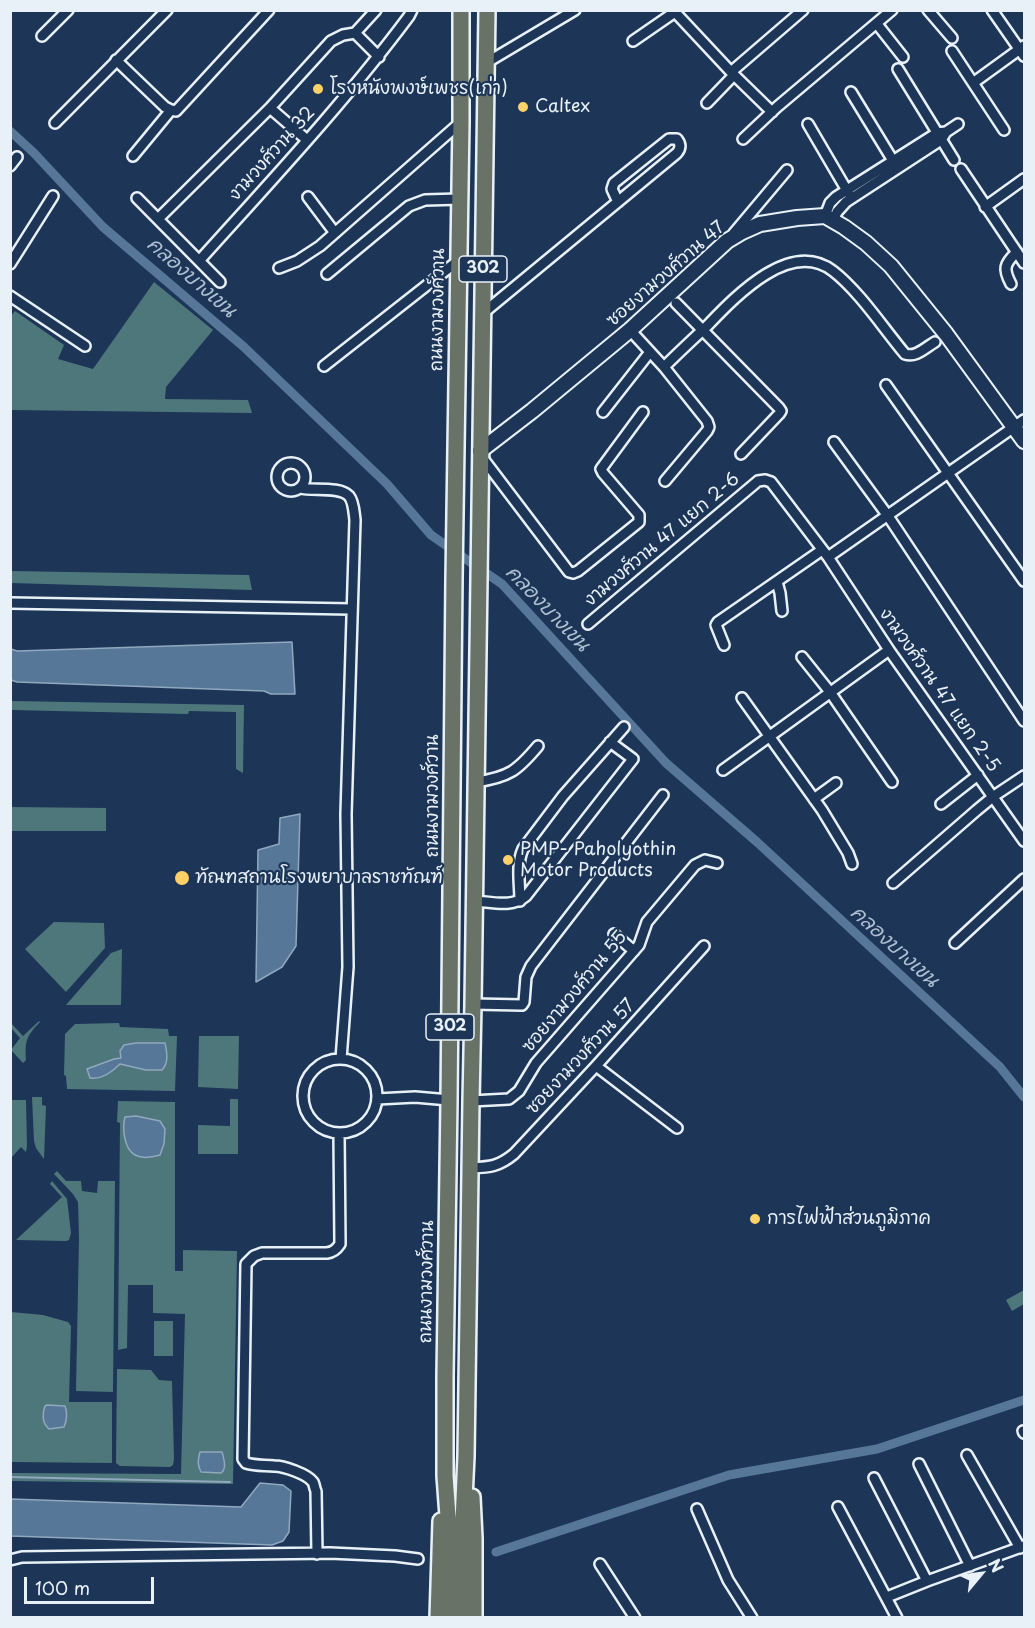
<!DOCTYPE html>
<html>
<head>
<meta charset="utf-8">
<style>
	body { margin:0 }
	#map { position:relative; width:1035px; height:1628px; overflow:hidden; background:#1d3557; font-family:"Playpen Sans",sans-serif }
	canvas { display:block }
	.frame { position:absolute; inset:0; border:12px solid #e8f1f8; pointer-events:none }
	.north { position:absolute; left:951px; top:1544px; width:60px; height:60px; -webkit-text-stroke:4px #1d3557; paint-order:stroke; rotate:61deg; font-size:16px; font-weight:700; line-height:24px; text-align:center; color:#e8f1f8 }
	.north::after { content:''; display:block; margin:auto; width:21px; height:27px; background:#e8f1f8; clip-path:polygon(50% 0,100% 100%,50% 72%,0 100%) }
	.scale { position:absolute; left:24px; top:1577px; width:130px; height:27px; box-sizing:border-box; border:3px solid #e8f1f8; border-top:0; padding-left:8px; font-size:18px; line-height:21px; white-space:nowrap; color:#e8f1f8; -webkit-text-stroke:4px #1d3557; paint-order:stroke }
</style>
</head>
<body>
<div id="map">
<canvas width="1035" height="1628"></canvas>
<div class="frame"></div>
<div class="north">N</div>
<div class="scale">100 m</div>
</div>
<script>
const ctx = document.querySelector('canvas').getContext('2d');
ctx.lineJoin = 'round';
function fill(path, color) { ctx.fillStyle = color; ctx.fill(path, 'evenodd'); }
function strokePath(path, color, width, dash) { ctx.strokeStyle = color; ctx.lineWidth = width; ctx.lineCap = dash ? 'butt' : 'round'; ctx.setLineDash(dash || []); ctx.stroke(path); }
function label(font, color, halo, rows, align = 'center') {
  ctx.font = font + ' "Playpen Sans","Playpen Sans Thai",sans-serif'; ctx.lineWidth = 4.5; ctx.setLineDash([]); ctx.textBaseline = 'middle'; ctx.strokeStyle = halo; ctx.fillStyle = color; for (const [text, x, y, turn = 0] of rows) {
    ctx.save(); ctx.translate(x, y); ctx.rotate((+turn || 0) * Math.PI / 180); ctx.textAlign = isNaN(turn) ? turn : align; if (halo) ctx.strokeText(text, 0, 0); ctx.fillText(text, 0, 0); ctx.restore();
  }
}
fill(new Path2D(`
	M154,282L213,330L166,387L165,399L248,400L252,413L11,410L10,317L15,311L64,345L58,359L93,369Z
	M11,571L249,575L252,590L11,583Z
	M11,701L244,705L243,773L236,769V712L189,711L188,714L11,710Z
	M11,807L106,808V831H11Z
	M54,922L104,923L105,948L66,992L25,949Z
	M122,949L121,1005H66L111,953Z
	M39,1021L40,1022C26,1037 25,1040 26,1060L23,1063L11,1050L20,1038L11,1028V1023L23,1036Z
	M119,1023L120,1027L168,1029L169,1036H177L175,1091L67,1089L66,1076L64,1075L65,1034L75,1024Z
	M199,1036H239L238,1089L198,1087Z
	M32,1097H42V1105L46,1106L44,1159L36,1148L34,1141Z
	M230,1099H238V1154H198V1125L230,1126Z
	M11,1100H26L27,1146L26,1152L21,1147L11,1158Z
	M118,1101L175,1102V1271H183V1250L237,1251L233,1484L11,1481V1473L181,1474L185,1314L153,1313V1285H128L127,1348L118,1350L120,1123L117,1122Z
	M57,1171L66,1181H81L82,1191L97,1193L98,1181H115L113,1392L76,1391L79,1238L78,1202L73,1194L54,1174Z
	M52,1181L67,1199L71,1233L69,1240L66,1241L16,1240L62,1197L50,1184Z
	M1024,1290V1304L1012,1311L1006,1300Z
	M11,1312L43,1315L68,1322L71,1326L69,1402H112V1463L11,1462Z
	M154,1321H173V1356H154Z
	M117,1369L151,1370L159,1380L172,1381L174,1459L173,1465L170,1467L120,1466L116,1463Z`), '#4e777b');
const water = new Path2D(`
	M292,642L295,694H271L264,691L17,682L11,680V649L17,651Z
	M300,814L296,946L282,967L256,982L258,850L279,844L280,818Z
	M136,1043H165C167,1052 169,1063 162,1070H146L120,1064C112,1072 101,1080 90,1078L87,1069L114,1059L121,1058L120,1051L124,1045Z
	M136,1116L160,1121L165,1129L164,1144L160,1155C153,1157 142,1159 135,1155C124,1149 122,1128 125,1117Z
	M47,1405L65,1406C68,1414 67,1420 64,1427L49,1429C42,1423 42,1415 45,1406Z
	M200,1452H222C224,1459 227,1469 221,1473L201,1472C197,1465 198,1459 200,1452Z
	M260,1483L283,1485L291,1491L289,1532L283,1541L272,1545L11,1536V1499L241,1507Z`);
fill(water, '#577799');
strokePath(water, '#91a8bf', 1.5);
strokePath(new Path2D(`
	M10,1477L230,1482`), '#91a8bf', 2);
strokePath(new Path2D(`
	M10,131L34,153L103,227L244,347L387,484L431,535L502,584L666,763L757,842L1000,1067L1024,1097
	M496,1552L729,1475L877,1449L1024,1400`), '#577799', 9);
const street = new Path2D(`
	M673,10L731,72L772,112
	M928,10L952,38
	M992,10L1024,56
	M877,24L903,57
	M355,33L379,57
	M42,36L68,10
	M633,41L675,12
	M952,51L1004,130
	M116,60L165,107L171,110
	M486,63L575,10
	M898,69L954,160
	M731,72L803,10
	M973,83L1024,46
	M851,92L895,164
	M707,103L734,75
	M270,108L307,140
	M171,110L176,111L269,10
	M55,123L167,10
	M808,124L849,194
	M743,139L777,107L892,10
	M133,156L171,110
	M10,166L17,157
	M961,169L1024,263
	M308,197L335,233
	M137,198L220,282
	M985,207L1024,179
	M825,216L830,203L836,197L937,133L946,132
	M158,219L270,108L331,41L343,35L355,33L376,10
	M833,221L837,212L846,202L941,140L946,132L958,124
	M734,233L787,170
	M199,261C271,181 345,102 409,16L412,10
	M10,264L53,196
	M279,268L297,261L320,246L461,122
	M327,274L409,206L425,200L460,199
	M1011,284C1003,269 1004,264 1017,252
	M10,296L85,346
	M676,303L779,408L781,411L779,414L741,454
	M482,314L677,153C681,148 681,144 677,139H669L614,183L612,189L618,202
	M630,330L664,367
	M324,366L459,260
	M886,385L1024,581
	M603,412L650,352
	M834,442L888,516L1024,721
	M481,456L569,572L573,573L578,571L639,522V515L603,473L601,469L643,412
	M277 477a14 14 0 1 1 28 0a14 14 0 1 1-28 0Z
	M665,481L707,431L709,427L707,421L664,367C678,353 692,340 707,326C735,297 790,238 833,271C859,291 884,329 905,354C916,358 926,347 935,342
	M300,488C313,491 340,486 349,496C354,502 354,513 355,520L346,814L348,967L341,1059
	M828,557L1024,420
	M777,582L780,593L782,611
	M10,603L351,609
	M588,624L758,481L765,480L771,482L828,557L889,650L1024,841
	M724,645L716,625L718,622L822,550
	M802,657L830,692L892,782
	M742,698L822,810L848,853L852,864
	M723,770L889,650
	M476,782C509,777 517,771 538,746
	M814,799L836,783
	M941,804L978,775
	M893,883L977,810L994,796L1024,776
	M475,901C492,902 512,908 526,896L633,759L610,742
	M520,901C520,885 516,864 523,849L563,796L624,727
	M614,934L634,951
	M955,943L1024,879
	M473,1004L522,1005L524,1002L526,977L531,966L663,795
	M303 1096a37 37 0 1 1 74 0a37 37 0 1 1-74 0Z
	M596,1066L677,1128
	M377,1099L415,1097L449,1100
	M471,1101L509,1099L519,1091L536,1063L639,945L647,922L695,865L705,860L717,863
	M470,1168C490,1167 498,1167 514,1154L596,1066L704,946
	M1023,1431L1024,1433
	M967,1455L1020,1548
	M919,1464L970,1566
	M874,1478L927,1581
	M838,1507L897,1618
	M697,1509L728,1580L752,1618
	M317,1554L316,1491C315,1490 314,1483 313,1482C307,1474 284,1466 274,1466C264,1465 255,1466 246,1463L243,1459L246,1264L254,1256L262,1253H327C333,1252 336,1250 340,1244L339,1134
	M10,1560L22,1557L330,1553L395,1556L418,1559
	M600,1564L635,1618
	M887,1597L927,1581L1024,1546`);
const secondary = new Path2D(`
	M480,451L532,411L630,330L727,241L742,232L760,224L797,218L825,216L844,227L866,243L891,266L946,334L1024,441`);
const primary = new Path2D(`
	M472,1497L474,1538V1618
	M438,1618L441,1521
	M450,1618V1543L445,1476V1376L449,1100L454,578L461,121V10
	M461,1618L462,1543L466,1456L471,1101L473,1004L487,10`);
strokePath(street, '#e8f1f8', 14);
strokePath(secondary, '#e8f1f8', 18);
strokePath(primary, '#e8f1f8', 20);
strokePath(street, '#1d3557', 9);
strokePath(secondary, '#1d3557', 14);
strokePath(primary, '#687266', 15);
for (const [x, y, r, color] of [
	[318,89,6,"#ffd166"],
	[523,107,6,"#ffd166"],
	[508,860,6,"#ffd166"],
	[182,878,8,"#ffd166"],
	[755,1219,6,"#ffd166"]
]) { const dot = new Path2D(); dot.arc(x, y, r, 0, 2 * Math.PI); ctx.fillStyle = color; ctx.fill(dot); strokePath(dot, '#1d3557', 2); }
for (const [x, y, w] of [
	[483,269,48],
	[450,1027,48]
]) { const box = new Path2D(); box.roundRect(x - w / 2, y - 13, w, 26, 4.5); ctx.fillStyle = '#1d3557'; ctx.fill(box); strokePath(box, '#e8f1f8', 1.5); }
label('bold 16px', '#e8f1f8', null, [
	["302",483,269],
	["302",450,1027]
]);
label('18px', '#e8f1f8', '#1d3557', [
	["โรงหนังพงษ์เพชร(เก่า)",330,89],
	["Caltex",535,107],
	["PMP- Paholyothin",520,850],
	["Motor Products",520,871],
	["ทัณฑสถานโรงพยาบาลราชทัณฑ์",195,878],
	["การไฟฟ้าส่วนภูมิภาค",767,1219]
], 'left');
label('18px', '#e8f1f8', '#1d3557', [
	["งามวงศ์วาน 32",272,154,-48],
	["ซอยงามวงศ์วาน 47",666,274,-41],
	["ถนนงามวงศ์วาน",438,310,-89],
	["งามวงศ์วาน 47 แยก 2-6",662,540,-40],
	["งามวงศ์วาน 47 แยก 2-5",939,690,55],
	["ถนนงามวงศ์วาน",433,796,-90],
	["ซอยงามวงศ์วาน 55",575,992,-50],
	["ซอยงามวงศ์วาน 57",581,1057,-47],
	["ถนนงามวงศ์วาน",427,1282,-89]
]);
label('italic 20px', '#aec0d2', '#1d3557', [
	["คลองบางเขน",191,278,41],
	["คลองบางเขน",547,609,46],
	["คลองบางเขน",894,947,42]
]);
</script>
</body>
</html>
